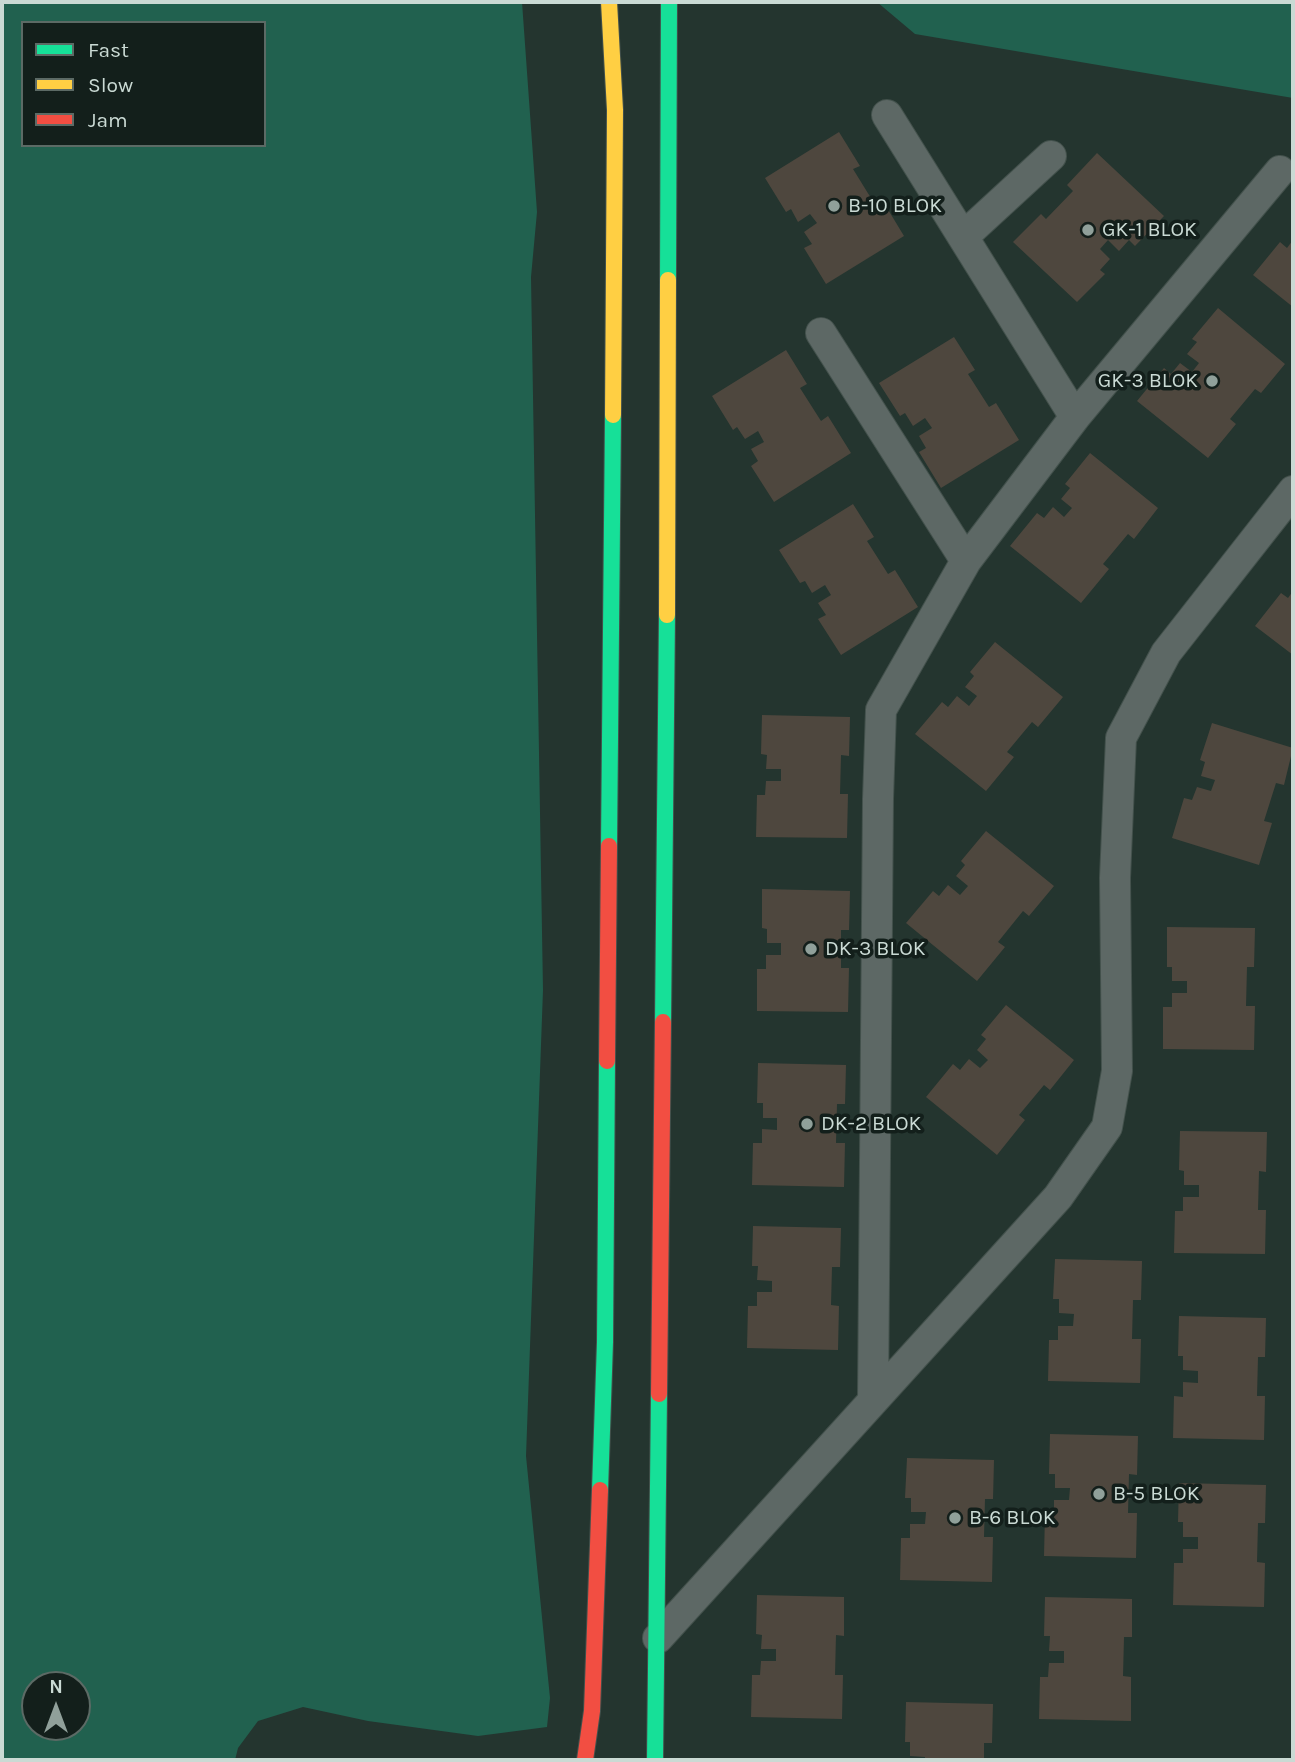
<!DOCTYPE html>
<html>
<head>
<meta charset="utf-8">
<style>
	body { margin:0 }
	#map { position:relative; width:1295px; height:1762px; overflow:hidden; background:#24352f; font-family:Karla,sans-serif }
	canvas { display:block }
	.frame { position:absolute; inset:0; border:4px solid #cadad4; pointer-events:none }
	.legend { position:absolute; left:21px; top:21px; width:245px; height:126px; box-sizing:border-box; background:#131f1b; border:2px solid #5c6a65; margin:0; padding:9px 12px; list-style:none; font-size:21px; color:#cadad4 }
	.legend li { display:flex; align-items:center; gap:14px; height:35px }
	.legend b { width:35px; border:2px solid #5c6a65 }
	.north { position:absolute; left:21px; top:1671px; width:70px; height:70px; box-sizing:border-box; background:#131f1b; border:2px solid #5c6a65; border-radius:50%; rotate:0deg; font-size:19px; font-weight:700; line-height:28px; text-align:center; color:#cadad4 }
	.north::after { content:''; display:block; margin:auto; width:24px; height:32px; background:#90a09a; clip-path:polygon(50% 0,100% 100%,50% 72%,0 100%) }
</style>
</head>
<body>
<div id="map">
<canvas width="1295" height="1762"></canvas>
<div class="frame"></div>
<ul class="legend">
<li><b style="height:9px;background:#16e098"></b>Fast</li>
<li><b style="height:9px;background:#ffcf43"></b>Slow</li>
<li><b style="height:9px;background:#f24e42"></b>Jam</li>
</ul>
<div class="north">N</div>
</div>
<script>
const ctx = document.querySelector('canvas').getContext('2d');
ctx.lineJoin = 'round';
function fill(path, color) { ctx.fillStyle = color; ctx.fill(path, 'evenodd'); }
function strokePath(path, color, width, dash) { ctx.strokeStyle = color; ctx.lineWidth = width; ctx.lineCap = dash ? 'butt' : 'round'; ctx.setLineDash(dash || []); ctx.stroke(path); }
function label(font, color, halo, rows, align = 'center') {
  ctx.font = font + ' Karla,sans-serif'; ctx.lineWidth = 7; ctx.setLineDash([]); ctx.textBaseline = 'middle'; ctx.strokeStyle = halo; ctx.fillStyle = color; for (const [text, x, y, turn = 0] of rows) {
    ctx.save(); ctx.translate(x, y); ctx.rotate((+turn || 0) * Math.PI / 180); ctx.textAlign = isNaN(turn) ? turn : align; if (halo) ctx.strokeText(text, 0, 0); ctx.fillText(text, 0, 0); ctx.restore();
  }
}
fill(new Path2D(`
	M2,2H522L537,212L531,277L543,990L526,1456L550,1698L547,1727L478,1736L368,1721L303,1707L258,1721L238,1748L235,1760H2ZM23,23H264V145H23ZM35,1685H77V1727H35Z
	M877,2H1293V98L915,34Z`), '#21614f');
fill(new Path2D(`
	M839,132L860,166L853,169L874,203L881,198L904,236L826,284L804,248L812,244L804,232L817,223L810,214L798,222L791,209L786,212L765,178Z
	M1097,153L1164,216L1135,246L1129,240L1119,251L1108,240L1100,249L1110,259L1100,270L1105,274L1077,302L1013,242L1041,214L1046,219L1073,191L1067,185Z
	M1293,240V307L1253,275L1280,242L1287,248Z
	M1218,308L1285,364L1261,393L1255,389L1230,419L1236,424L1208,458L1137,401L1164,368L1171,374L1180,363L1192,372L1199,363L1187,354L1197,342L1192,339Z
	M954,337L975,370L968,374L989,407L996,403L1019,440L941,488L919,452L926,448L919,436L932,428L925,418L913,426L905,413L900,416L879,383Z
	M786,350L807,384L800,388L821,421L828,416L851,453L774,502L751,466L758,461L751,449L764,442L758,431L745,439L737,427L733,430L712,396Z
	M1090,453L1158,508L1134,539L1128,534L1103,564L1109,569L1081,603L1010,546L1037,513L1044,518L1053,507L1064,517L1072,508L1061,499L1070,488L1065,484Z
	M853,504L874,537L867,541L888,574L895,570L918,607L841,655L818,619L826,615L818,603L831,595L825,585L812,593L805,581L800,583L779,550Z
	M1293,591V655L1255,626L1281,593L1288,598Z
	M995,642L1063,697L1038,727L1032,722L1007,752L1014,757L986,791L915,734L942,702L948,707L957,696L969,706L977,696L965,687L974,676L970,672Z
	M762,715L850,717L849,756L841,755L840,794H848L847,838L756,837L757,795H765L766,781H781V769H766L767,755L761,754Z
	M1212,723L1293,748L1284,785L1276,783L1264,821L1272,823L1259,865L1172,838L1184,798L1192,800L1197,787L1211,791L1215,780L1201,776L1205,762L1200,760Z
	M986,831L1054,886L1029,916L1023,911L998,942L1005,947L977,981L906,923L933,891L939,896L948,885L960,895L968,886L956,876L965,865L961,861Z
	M762,889L850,891L849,930H841V968H849L848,1012L757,1011V969H766V955H781V943H767V929L762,928Z
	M1167,927L1255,928L1254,967H1247L1246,1006H1255L1254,1050L1163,1049V1007H1172V993H1187V981H1172V967H1167Z
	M1006,1005L1074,1060L1050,1090L1044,1085L1019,1115L1025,1120L997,1155L926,1097L953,1064L960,1070L969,1059L980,1068L988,1060L977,1050L986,1039L981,1035Z
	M758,1063L846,1065L845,1104H837L836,1143H845L844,1187L752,1185L753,1143H762V1129L777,1130V1118H763V1103H757Z
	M1180,1131L1267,1132L1266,1172L1259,1171L1258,1210H1266L1265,1254L1174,1253L1175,1211H1183V1197H1199V1185H1184V1171L1179,1170Z
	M753,1226L841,1228L840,1267H832L831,1305L839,1306L838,1350L747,1348L748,1306H757V1292H772V1281L757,1280L758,1266H752Z
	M1055,1259L1142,1261L1141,1300H1133L1132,1339H1141L1140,1383L1048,1381L1049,1340H1058V1326H1073L1074,1314L1059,1313V1299H1053Z
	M1179,1316L1266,1318L1265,1357H1258L1257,1396H1265L1264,1440L1173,1438L1174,1396L1183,1397V1382L1198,1383V1371L1183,1370V1356H1178Z
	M1050,1434L1138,1436L1137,1475L1129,1474L1128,1513H1137L1136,1558L1044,1556L1045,1514H1054V1500H1069L1070,1488H1055V1474H1049Z
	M907,1458L994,1460L993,1499H985L984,1537H993L992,1582L900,1580L901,1538H910V1524H925L926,1512H911V1498H905Z
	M1179,1483L1266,1485L1265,1523H1258L1257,1562L1265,1563L1264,1607L1173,1605L1174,1563H1183V1549H1198V1537H1183V1522H1178Z
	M757,1595L844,1597V1636L836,1635L835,1675H843L842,1719L751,1717L752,1675H760L761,1661H776V1649H761L762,1635L756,1634Z
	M1045,1597L1132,1599V1637H1124L1123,1676L1131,1677V1721L1039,1719L1040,1677H1048L1049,1663H1064V1651H1049L1050,1636H1044Z
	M906,1702L993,1704L992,1743H984V1760H925V1757L910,1756V1742H905Z`), '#4e473e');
const street = new Path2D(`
	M887,115L1075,417
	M963,237L1051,156
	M821,333L966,561
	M873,1400L878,799L881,710L966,561L1075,417L1280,171
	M658,1638L1058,1197L1107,1127L1117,1071L1115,878L1121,738L1166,653L1293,491`);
const fast = new Path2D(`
	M668,280L669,2
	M609,846L613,415
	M663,1022L667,615
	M600,1490L605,1342L607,1061
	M655,1760L659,1394`);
const slow = new Path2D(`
	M609,2L615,110L613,415
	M667,615L668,280`);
const jam = new Path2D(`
	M607,1061L609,846
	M659,1394L663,1022
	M585,1760L592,1711L600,1490`);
strokePath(street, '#43514c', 32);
strokePath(fast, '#43514c', 18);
strokePath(slow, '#43514c', 18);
strokePath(jam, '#43514c', 18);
strokePath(street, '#5d6865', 30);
strokePath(fast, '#16e098', 16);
strokePath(slow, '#ffcf43', 16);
strokePath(jam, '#f24e42', 16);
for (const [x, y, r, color] of [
	[834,206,7,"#90a09a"],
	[1088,230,7,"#90a09a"],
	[1212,381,7,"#90a09a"],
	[811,949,7,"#90a09a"],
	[807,1124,7,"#90a09a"],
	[1099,1494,7,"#90a09a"],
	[955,1518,7,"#90a09a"]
]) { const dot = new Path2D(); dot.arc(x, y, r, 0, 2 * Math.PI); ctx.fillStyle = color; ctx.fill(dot); strokePath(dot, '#131f1b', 2.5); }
label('21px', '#cadad4', '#131f1b', [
	["B-10 BLOK",848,206],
	["GK-1 BLOK",1102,230],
	["GK-3 BLOK",1198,381,"right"],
	["DK-3 BLOK",825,949],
	["DK-2 BLOK",821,1124],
	["B-5 BLOK",1113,1494],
	["B-6 BLOK",969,1518]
], 'left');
</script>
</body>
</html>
